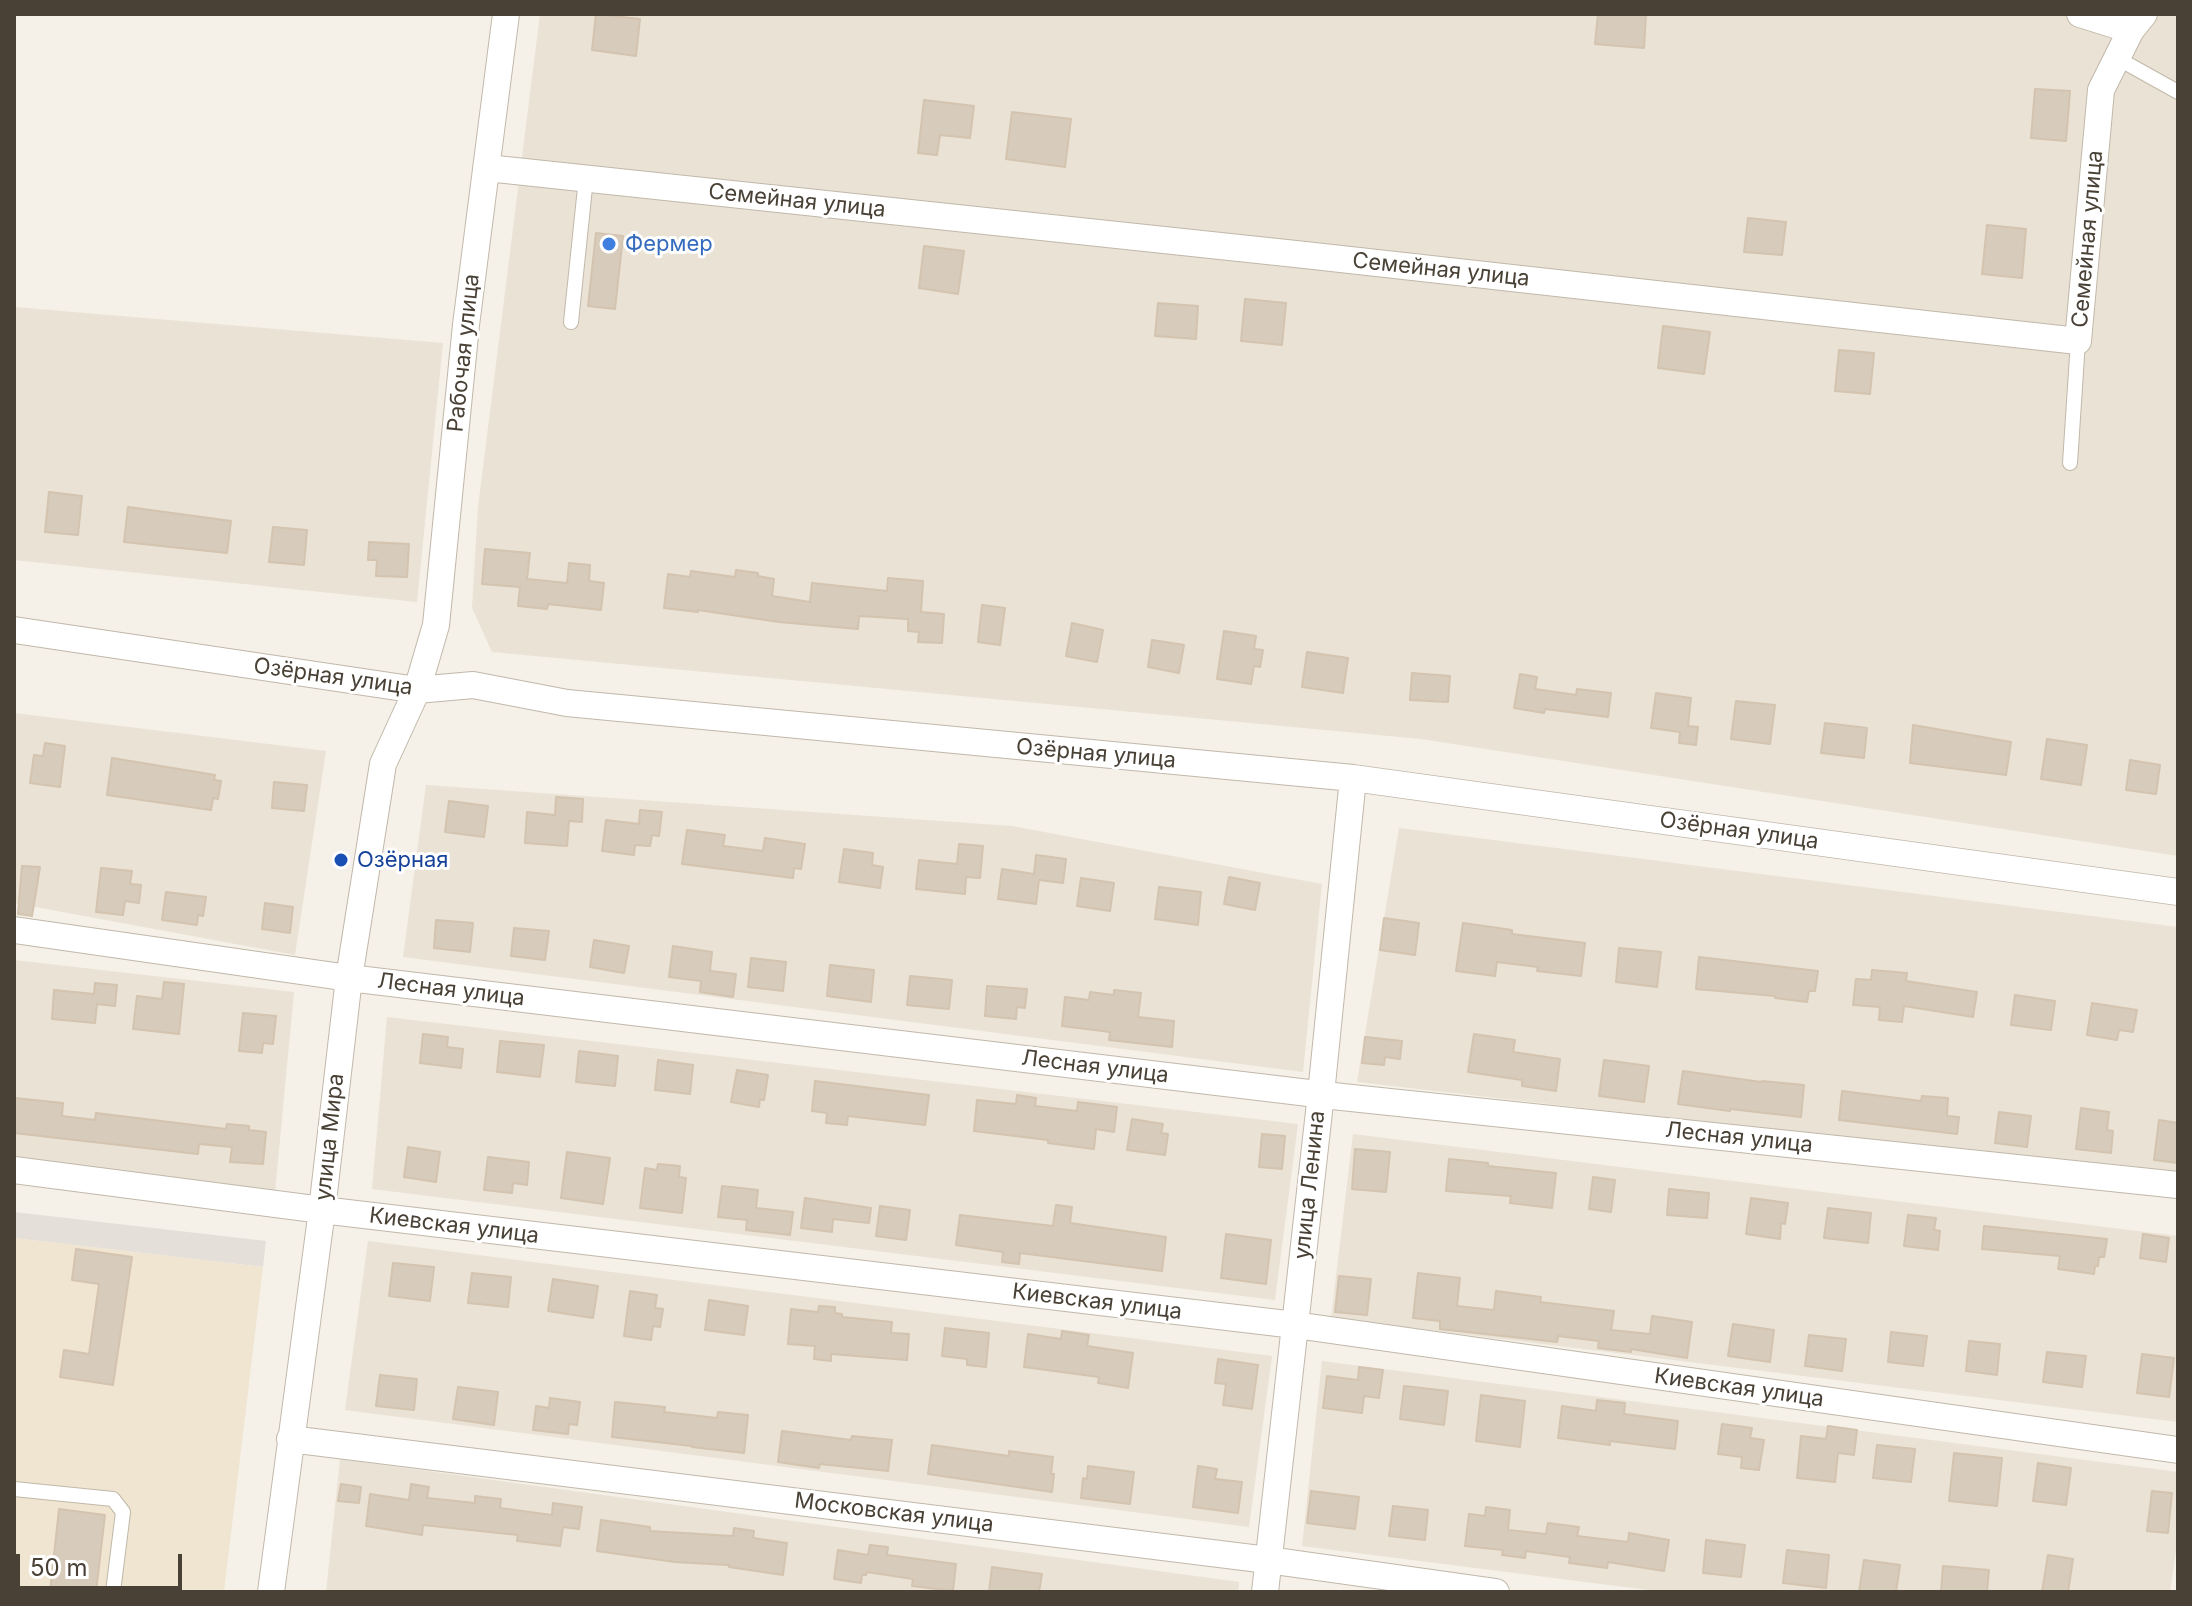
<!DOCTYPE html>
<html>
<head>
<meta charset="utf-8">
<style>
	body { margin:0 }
	#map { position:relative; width:2192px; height:1606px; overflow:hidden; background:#f5f0e8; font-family:Inter,sans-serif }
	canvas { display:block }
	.frame { position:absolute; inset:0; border:16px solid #494136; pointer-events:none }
	.scale { position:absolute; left:16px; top:1554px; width:166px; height:36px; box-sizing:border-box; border:4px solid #494136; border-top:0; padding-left:10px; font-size:24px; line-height:28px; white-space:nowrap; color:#494136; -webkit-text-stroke:6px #fff; paint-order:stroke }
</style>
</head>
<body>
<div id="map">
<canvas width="2192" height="1606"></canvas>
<div class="frame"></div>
<div class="scale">50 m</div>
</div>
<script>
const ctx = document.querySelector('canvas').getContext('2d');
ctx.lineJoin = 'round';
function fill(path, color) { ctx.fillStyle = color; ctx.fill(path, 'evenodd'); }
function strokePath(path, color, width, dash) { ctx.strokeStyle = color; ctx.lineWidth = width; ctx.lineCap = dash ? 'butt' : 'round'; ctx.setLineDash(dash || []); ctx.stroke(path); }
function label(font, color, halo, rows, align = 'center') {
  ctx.font = font + ' Inter,sans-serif'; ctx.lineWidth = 6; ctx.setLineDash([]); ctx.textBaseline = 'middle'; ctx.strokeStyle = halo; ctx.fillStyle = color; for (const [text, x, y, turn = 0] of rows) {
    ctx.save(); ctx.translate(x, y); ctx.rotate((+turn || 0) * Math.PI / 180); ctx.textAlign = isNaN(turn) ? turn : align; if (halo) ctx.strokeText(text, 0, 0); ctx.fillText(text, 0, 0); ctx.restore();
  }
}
fill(new Path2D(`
	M540,14H2178V856L1421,739L492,652L472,608L478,507Z
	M14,307L443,343L417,602L14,560Z
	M14,713L326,751L295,955L14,903Z
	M426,785L1012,826L1322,884L1303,1072L403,957Z
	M1399,828L2178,927V1176L1357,1082Z
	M14,960L294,992L275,1192L14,1157Z
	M387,1017L1298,1124L1275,1300L372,1189Z
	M1353,1134L2178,1236V1422L1331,1318Z
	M368,1241L1272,1356L1249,1527L345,1410Z
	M1322,1361L2178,1472V1537L2170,1592H1664L1302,1546Z
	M340,1459L1239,1582L1238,1592H326Z`), '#e9e2d5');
fill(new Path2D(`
	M14,1212L266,1241L263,1267L14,1238Z`), '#e4dfd9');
fill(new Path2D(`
	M14,1238L263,1267L224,1592H14Z`), '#efe5d1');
const building = new Path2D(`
	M596,14L640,19L636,56L592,50Z
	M1598,14H1646L1644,48L1595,44Z
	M2035,89L2070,91L2066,141L2031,138Z
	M924,100L974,106L970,138L940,135L937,155L918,153Z
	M1012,112L1071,119L1065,167L1006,159Z
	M1748,218L1786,222L1782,255L1744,252Z
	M1987,225L2026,229L2022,278L1982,274Z
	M596,233L623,236L615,309L588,306Z
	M924,246L964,251L958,294L919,288Z
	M1245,299L1286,303L1282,345L1241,341Z
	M1158,303L1198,306L1196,339L1155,336Z
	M1663,326L1710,332L1704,374L1658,368Z
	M1839,350L1874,353L1870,394L1835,391Z
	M49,492L82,496L78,535L45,532Z
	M128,507L231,521L227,553L124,542Z
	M273,527L307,530L304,565L269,562Z
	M369,542L409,544L407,577L376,576L377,560H368Z
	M485,549L530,553L527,579L567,583L569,563L590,565L589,581L604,583L601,610L548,604L547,609L518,606L520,587L482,584Z
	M736,570L758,573V576L774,579L772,596L810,602L812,583L887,591L888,578L923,581L921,612L944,614L942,643L918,642L919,632L908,631V619L859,616L858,629L779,622L698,610V612L664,608L668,574L690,577L691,571L735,577Z
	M982,605L1005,608L1000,645L978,642Z
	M1072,623L1103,630L1097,662L1066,656Z
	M1224,631L1256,636L1254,649L1263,650L1260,667L1254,666L1251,684L1217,679Z
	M1152,640L1184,645L1179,673L1148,667Z
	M1307,652L1348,658L1343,693L1302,687Z
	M1412,673L1450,676L1448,702L1410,700Z
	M1520,674L1537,677L1535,689L1576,695L1577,689L1611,693L1608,717L1545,709L1544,713L1514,708Z
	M1656,693L1691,698L1688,726L1698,727L1696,745L1679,743L1680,732L1651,728Z
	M1736,701L1775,705L1770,744L1731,739Z
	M1825,723L1867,728L1864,758L1821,753Z
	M1913,725L2011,742L2006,775L1910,763Z
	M2047,739L2087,745L2081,785L2041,779Z
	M45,743L65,746L60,787L30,783L34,755L43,756Z
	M112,758L215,775L214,780L221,781L218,799L213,798L211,810L107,795Z
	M2130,760L2160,765L2156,794L2126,790Z
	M274,782L307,785L304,811L272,808Z
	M556,797L583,799L582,822L569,821L567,846L525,843L527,812L555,815Z
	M449,801L488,806L484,837L445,832Z
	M640,810L662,812L659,836L652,835L650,846L635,845L634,855L602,851L606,820L639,824Z
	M687,830L725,835L723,846L763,851L765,838L805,844L801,869L794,868L793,878L682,864Z
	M959,844L983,846L980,878L966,877L965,894L916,889L919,860L957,864Z
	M844,849L873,853L872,865L883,867L880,888L839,882Z
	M1036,855L1066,859L1063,883L1039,880L1036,904L998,899L1002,869L1034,874Z
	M22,866L40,867L32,916L18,914Z
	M101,868L132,871L130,884L141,885L139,903L125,901L123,915L96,912Z
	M1229,877L1260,883L1255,910L1224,904Z
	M1081,878L1114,883L1110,911L1077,906Z
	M1159,887L1201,892L1198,925L1155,919Z
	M166,892L206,897L203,916L198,915L197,925L162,920Z
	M265,903L293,907L290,933L262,929Z
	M1384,918L1419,923L1415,955L1380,950Z
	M436,920L473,923L470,952L434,948Z
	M1463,923L1512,930V934L1585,943L1581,976L1537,971L1538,967L1497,962L1495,976L1456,971Z
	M514,928L549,931L545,960L511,956Z
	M594,940L629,946L624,973L590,967Z
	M673,946L712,952L710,971L736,974L733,997L700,992L701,981L669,977Z
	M1619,948L1661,952L1657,987L1616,982Z
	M1699,957L1818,971L1815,991H1809L1807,1002L1775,998V996L1696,989Z
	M751,958L786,962L783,991L748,987Z
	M830,965L874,970L871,1002L827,996Z
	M1872,970L1907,973L1906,981L1977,992L1973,1017L1904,1006L1902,1022L1879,1020L1880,1007L1853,1005L1856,979L1871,980Z
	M910,976L952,980L949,1009L907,1005Z
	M164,982L184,984L179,1034L133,1029L137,996L162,999Z
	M95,983L117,985L115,1006L97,1004L95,1023L52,1019L54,990L94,994Z
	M987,986L1027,989L1025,1008L1017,1007L1016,1019L985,1016Z
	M1114,990L1141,993L1138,1017L1174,1021L1172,1047L1109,1040L1110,1032L1062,1026L1065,997L1089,1000L1090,992L1114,995Z
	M2015,995L2055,1001L2051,1030L2011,1025Z
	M2092,1003L2137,1010L2133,1032L2119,1030L2117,1040L2087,1035Z
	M243,1013L276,1016L273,1044L263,1043L262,1053L239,1051Z
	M423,1034L448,1037L447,1047L463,1049L461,1068L420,1063Z
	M1474,1034L1515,1040L1513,1052L1560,1059L1556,1091L1522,1086V1080L1468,1072Z
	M1365,1037L1402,1041L1400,1059L1385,1057L1384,1065L1362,1063Z
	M500,1041L544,1045L540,1077L497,1072Z
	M579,1051L618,1056L615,1086L576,1082Z
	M658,1060L693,1065L690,1094L655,1090Z
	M1604,1060L1649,1066L1644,1102L1599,1096Z
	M737,1070L768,1075L764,1100L760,1099L759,1107L731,1102Z
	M1683,1071L1761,1082L1762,1081L1804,1085L1801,1117L1730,1109V1111L1678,1104Z
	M815,1081L929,1095L925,1125L848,1116L847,1125L826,1123L827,1113L812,1111Z
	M1842,1091L1921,1101L1922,1096L1948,1098L1947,1116L1959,1117L1957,1134L1839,1120Z
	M1017,1095L1036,1098L1035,1106L1077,1111L1078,1102L1117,1107L1114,1132L1096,1129L1094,1149L1048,1143V1140L974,1131L977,1100L1016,1104Z
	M14,1098L63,1103L62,1116L95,1120L96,1113L226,1129L227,1124L249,1126V1130L266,1132L263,1164L230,1162L232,1147L199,1144L198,1154L14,1133Z
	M2081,1108L2109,1112L2107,1130L2113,1131L2111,1153L2076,1149Z
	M1999,1112L2031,1116L2027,1147L1995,1143Z
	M1132,1119L1163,1124L1161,1133L1168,1134L1165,1155L1127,1150Z
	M2159,1120L2178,1123V1163L2154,1160Z
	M1262,1134L1285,1136L1282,1169L1259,1167Z
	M408,1147L440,1152L436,1182L404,1177Z
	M1355,1149L1390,1152L1386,1192L1352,1189Z
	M567,1152L610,1158L603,1204L561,1198Z
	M488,1157L529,1162L527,1185L513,1183L512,1193L484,1190Z
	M1449,1159L1488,1163V1166L1556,1173L1552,1208L1510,1203L1511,1196L1446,1191Z
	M658,1164L680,1166L679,1177L686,1178L682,1213L640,1208L645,1168L657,1170Z
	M1593,1177L1615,1180L1611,1212L1589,1209Z
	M722,1186L758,1190L756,1208L793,1212L790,1235L746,1230L747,1220L718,1217Z
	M1669,1189L1709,1193L1707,1218L1667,1215Z
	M805,1198L871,1208L869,1223L833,1219L832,1232L801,1228Z
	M1751,1198L1788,1203L1785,1224L1781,1223L1780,1239L1746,1234Z
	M1056,1205L1072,1207L1070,1223L1166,1237L1162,1271L1020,1253L1019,1264L1002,1262L1003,1252L956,1245L960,1215L1053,1226Z
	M880,1206L910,1210L906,1240L876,1236Z
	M1828,1208L1871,1213L1868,1243L1824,1238Z
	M1908,1215L1936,1218L1934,1230L1940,1231L1938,1250L1904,1246Z
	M1984,1226L2107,1239L2104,1257H2099L2098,1266H2095L2094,1274L2058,1269L2060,1256L1982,1249Z
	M1226,1234L1271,1240L1266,1284L1221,1278Z
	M2143,1234L2169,1238L2166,1262L2140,1258Z
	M76,1249L132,1257L113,1385L60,1377L64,1350L89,1354L99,1284L72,1280Z
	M393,1263L434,1267L430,1301L389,1296Z
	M472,1273L511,1277L508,1307L468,1303Z
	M1418,1273L1460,1278L1457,1306L1494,1310L1496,1291L1541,1297L1540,1302L1614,1311L1611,1330L1650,1334L1652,1316L1692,1322L1687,1358L1631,1349V1352L1598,1348L1599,1341L1558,1336L1557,1342L1440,1329V1321L1413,1318Z
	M1339,1276L1371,1279L1367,1315L1335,1312Z
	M553,1279L598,1286L593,1318L548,1311Z
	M630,1291L657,1295L655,1308L663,1309L660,1327L653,1326L651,1340L624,1336Z
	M709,1300L748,1306L744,1335L705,1330Z
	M819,1306L835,1307V1313L842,1314V1317L892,1322L891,1333L909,1334L907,1360L831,1354V1361L814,1359L815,1346L788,1344L791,1309L818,1312Z
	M1733,1324L1774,1330L1770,1362L1728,1356Z
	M945,1328L989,1333L986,1367L967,1365V1359L942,1356Z
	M1062,1331L1089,1335L1087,1346L1133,1353L1128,1388L1098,1383L1099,1377L1024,1367L1028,1334L1061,1339Z
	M1891,1332L1927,1336L1923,1366L1888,1362Z
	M1809,1335L1846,1339L1842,1371L1805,1366Z
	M1969,1341L2000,1344L1997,1375L1966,1371Z
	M2047,1352L2086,1356L2082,1387L2043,1382Z
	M2142,1354L2174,1358L2169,1397L2137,1393Z
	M1218,1359L1258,1365L1252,1409L1223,1405L1226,1384L1215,1383Z
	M1359,1367L1383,1370L1379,1398L1364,1396L1362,1413L1323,1408L1327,1376L1358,1380Z
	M380,1375L417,1379L414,1410L376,1406Z
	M1404,1386L1448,1391L1444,1425L1400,1419Z
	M458,1387L498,1392L494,1425L453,1419Z
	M1481,1395L1525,1401L1520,1447L1476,1441Z
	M550,1398L580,1402L577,1425L569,1424L568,1434L533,1430L536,1406L549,1408Z
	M1597,1400L1625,1403L1624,1414L1678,1421L1675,1449L1610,1441V1445L1558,1438L1562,1406L1596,1411Z
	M615,1402L665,1407L664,1412L717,1418L718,1412L748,1415L744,1453L692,1447V1446L612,1437Z
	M1722,1424L1752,1428L1750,1438L1764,1440L1759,1470L1741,1468L1742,1457L1718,1454Z
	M1828,1426L1857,1430L1854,1455L1838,1453L1835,1482L1797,1478L1801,1436L1826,1439Z
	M782,1431L851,1440L852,1436L892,1440L888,1471L820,1464L819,1468L778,1462Z
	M932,1445L1009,1456V1451L1053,1457L1051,1474H1054L1052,1492L928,1474Z
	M1877,1445L1915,1449L1911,1482L1873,1478Z
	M1954,1453L2002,1458L1997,1506L1949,1501Z
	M2038,1463L2071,1468L2066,1505L2033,1501Z
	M1088,1466L1134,1472L1130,1504L1081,1498L1083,1478L1087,1479Z
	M1198,1466L1217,1469L1215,1479L1242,1482L1238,1513L1193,1507Z
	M341,1484L361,1487L359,1503L338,1501Z
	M411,1484L429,1487L427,1498L475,1503V1496L501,1499L500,1508L552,1515L553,1503L582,1507L579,1529L563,1527L560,1546L517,1541L518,1535L423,1525L422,1535L366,1526L370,1494L409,1500Z
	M1311,1491L1359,1497L1355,1529L1307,1523Z
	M2152,1491L2172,1493L2168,1533L2147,1531Z
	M1393,1506L1428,1510L1425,1540L1389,1536Z
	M1486,1507L1510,1510L1508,1530L1546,1534L1548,1523L1579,1527L1577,1536L1628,1542L1629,1533L1669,1540L1664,1571L1608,1562L1607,1568L1569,1563L1570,1557L1526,1551L1525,1558L1502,1555L1503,1550L1465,1546L1469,1514L1485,1516Z
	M59,1509L105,1515L96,1592H50Z
	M601,1520L650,1527V1531L733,1536L734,1528L754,1531L753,1538L787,1543L783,1575L729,1567V1565L675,1562L597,1551Z
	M1706,1540L1745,1545L1741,1577L1703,1573Z
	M870,1545L888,1547L887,1555L956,1564L953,1591L912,1586L913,1579L867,1572L866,1575H862L861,1583L834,1579L838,1550L868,1555Z
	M1787,1550L1829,1555L1826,1588L1783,1583Z
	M2048,1555L2073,1559L2068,1592H2042Z
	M1864,1560L1900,1565L1896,1592H1859Z
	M1943,1566L1989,1570L1987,1592H1941Z
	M992,1567L1042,1574L1039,1592H989Z`);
fill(building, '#d7ccbc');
strokePath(building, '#d3c3af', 2);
const lane = new Path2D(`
	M2117,58L2178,92
	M571,322L586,178
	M2070,463L2078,341
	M14,1489L113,1499L123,1512L113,1592`);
const street = new Path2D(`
	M2080,14L2131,30L2144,14
	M487,168L1305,255L2078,341L2101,90L2131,30
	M14,630L417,690L473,685L567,703L1353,778L2178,892
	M14,930L349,978L1342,1097L2178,1185
	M14,1170L322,1210L1295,1325L2178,1450
	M290,1439L1268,1560L1496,1592
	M271,1592L322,1210L349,978L383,764L417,690L436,625L466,325L506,14
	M1265,1592L1321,1094L1353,778`);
strokePath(lane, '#c1b8a9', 16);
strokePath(street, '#c1b8a9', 28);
strokePath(lane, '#fff', 14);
strokePath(street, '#fff', 26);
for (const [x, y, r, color] of [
	[609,244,8,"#3f7fe0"],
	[341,860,8,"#1a4fb4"]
]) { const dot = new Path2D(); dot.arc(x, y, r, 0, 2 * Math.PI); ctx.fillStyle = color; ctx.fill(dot); strokePath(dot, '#fff', 3); }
label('22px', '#494136', '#fff', [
	["Семейная улица",797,201,6],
	["Семейная улица",2088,239,-85],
	["Семейная улица",1441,270,6],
	["Рабочая улица",464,353,-84],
	["Озёрная улица",333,677,8],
	["Озёрная улица",1096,754,5],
	["Озёрная улица",1739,831,8],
	["Лесная улица",451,990,7],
	["Лесная улица",1095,1067,7],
	["улица Мира",330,1137,-84],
	["Лесная улица",1739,1138,6],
	["улица Ленина",1310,1185,-84],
	["Киевская улица",454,1226,7],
	["Киевская улица",1097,1302,7],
	["Киевская улица",1739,1388,8],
	["Московская улица",894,1513,7]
]);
label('22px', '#366cbe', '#fff', [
	["Фермер",625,244]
], 'left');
label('22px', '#164399', '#fff', [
	["Озёрная",357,860]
], 'left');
</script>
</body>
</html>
